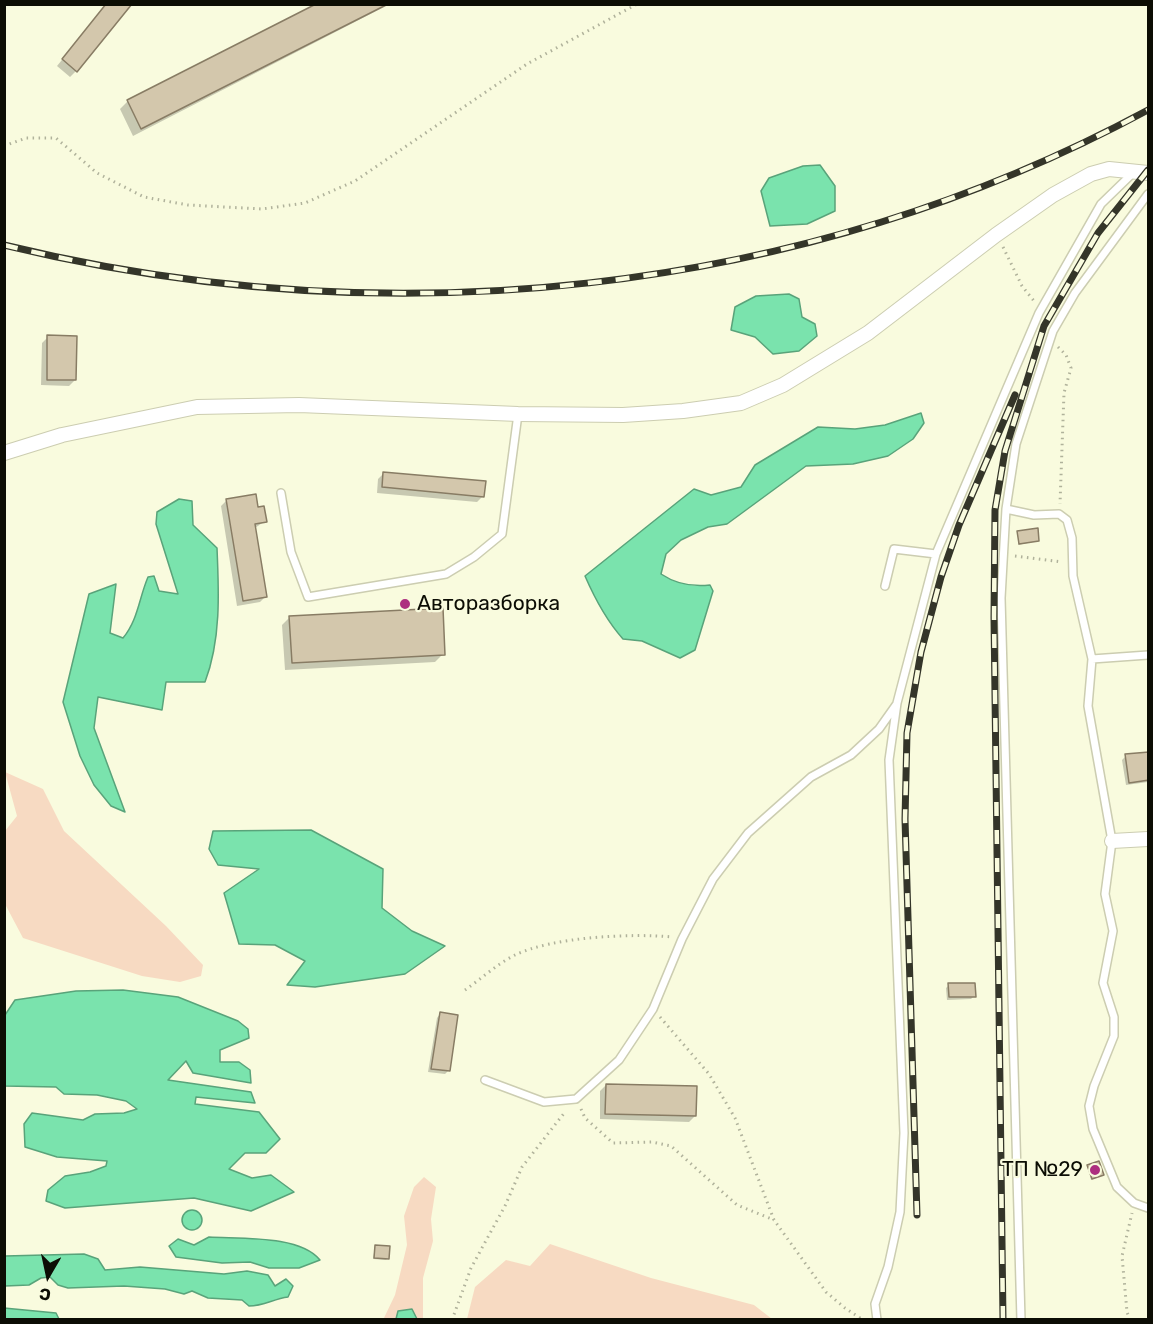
<!DOCTYPE html>
<html>
<head>
<meta charset="utf-8">
<style>
	body { margin:0 }
	#map { position:relative; width:1153px; height:1324px; overflow:hidden; background:#f9fbde; font-family:Rubik,sans-serif }
	canvas { display:block }
	.frame { position:absolute; inset:0; border:6px solid #0c0d04; pointer-events:none }
	.north { position:absolute; left:18px; top:1246px; width:60px; height:60px; -webkit-text-stroke:4px #f9fbde; paint-order:stroke; rotate:189deg; font-size:16px; font-weight:700; line-height:24px; text-align:center; color:#0c0d04 }
	.north::after { content:''; display:block; margin:auto; width:21px; height:27px; background:#0c0d04; clip-path:polygon(50% 0,100% 100%,50% 72%,0 100%) }
</style>
</head>
<body>
<div id="map">
<canvas width="1153" height="1324"></canvas>
<div class="frame"></div>
<div class="north">С</div>
</div>
<script>
const ctx = document.querySelector('canvas').getContext('2d');
ctx.lineJoin = 'round';
function fill(path, color) { ctx.fillStyle = color; ctx.fill(path, 'evenodd'); }
function strokePath(path, color, width, dash) { ctx.strokeStyle = color; ctx.lineWidth = width; ctx.lineCap = dash ? 'butt' : 'round'; ctx.setLineDash(dash || []); ctx.stroke(path); }
function label(font, color, halo, rows, align = 'center') {
  ctx.font = font + ' Rubik,sans-serif'; ctx.lineWidth = 4.5; ctx.setLineDash([]); ctx.textBaseline = 'middle'; ctx.strokeStyle = halo; ctx.fillStyle = color; for (const [text, x, y, turn = 0] of rows) {
    ctx.save(); ctx.translate(x, y); ctx.rotate((+turn || 0) * Math.PI / 180); ctx.textAlign = isNaN(turn) ? turn : align; if (halo) ctx.strokeText(text, 0, 0); ctx.fillText(text, 0, 0); ctx.restore();
  }
}
fill(new Path2D(`
	M5,772L43,789L64,831L166,926L203,965L201,976L180,982L142,976L23,938L5,904V831L17,816Z
	M424,1177L436,1187L431,1219L433,1241L423,1278V1319H417L399,1311L396,1319L383,1320L395,1295L407,1245L404,1216L414,1187Z
	M550,1244L651,1278L754,1305L772,1319H467L475,1287L506,1260L530,1266Z`), '#f7dac2');
const water = new Path2D(`
	M820,165L835,186V211L807,224L770,226L761,191L769,178L803,166Z
	M789,294L799,299L802,317L815,324L817,336L799,351L773,354L755,337L731,330L735,307L756,296Z
	M921,413L924,423L913,439L888,456L853,464L806,466L727,524L708,527L681,540L666,554L661,574C676,584 693,587 710,585L713,591L695,650L680,658L642,641L623,639C606,620 595,599 585,576L694,489L711,495L741,487L755,465L818,427L855,429L885,425Z
	M179,499L192,501L193,525L217,548C219,593 221,640 205,682H166L162,710L98,697L94,728L125,812L111,806L94,785L80,756L63,702L89,594L116,584L110,633L123,638C138,620 139,598 148,577L154,576L159,591L178,594L156,524L157,512Z
	M311,830L383,869L382,908L412,931L445,946L405,974L315,987L287,985L305,961L275,945L239,944L224,893L259,869L218,865L209,849L213,831Z
	M123,990L178,997L238,1021L248,1029L249,1038L220,1050V1062H239L250,1070L251,1083L193,1073L186,1061L168,1080L251,1092L255,1103L196,1097L195,1104L259,1112L280,1139L266,1153H245L229,1169L252,1178L271,1175L294,1192L251,1211L194,1198L65,1208L46,1201L48,1190L65,1176L90,1172L106,1166L107,1161L57,1157L25,1147L24,1124L32,1113L83,1120L95,1114L124,1113L137,1109L126,1101L97,1095L64,1094L56,1087L5,1086V1015L15,1000L76,991Z
	M182 1220a10 10 0 1 1 20 0a10 10 0 1 1-20 0Z
	M209,1237C241,1239 300,1235 320,1260L299,1268H269L250,1262L222,1263L176,1257L169,1246L178,1239L194,1245Z
	M84,1254L98,1259L105,1270L140,1267L224,1274L247,1271L268,1275L275,1286L286,1279L293,1286L288,1297C273,1299 264,1306 249,1306L242,1300L208,1298L192,1291L184,1294L165,1289L124,1286L68,1288L58,1285L50,1277L41,1278L29,1285L5,1286V1256Z
	M4,1308L56,1313L59,1319H5Z
	M412,1309L417,1319H396L398,1311Z`);
fill(water, '#7ae3ad');
strokePath(water, '#59a37a', 1.5);
fill(new Path2D(`
	M107,4L76,71L70,77L57,66Z
	M320,4H390L133,136L120,109L128,101Z
	M48,337L75,380L69,386L41,385L42,343Z
	M384,473L483,496L477,502L377,493L378,479Z
	M227,500L257,509L265,521L255,528L266,596L260,602L237,606L221,506Z
	M1018,532L1038,541L1018,545Z
	M290,617L443,654L435,662L285,670L282,625Z
	M1148,753V782L1126,785L1122,760L1126,756Z
	M949,985L974,996L971,999L947,1000L946,988Z
	M440,1014L448,1071L445,1074L428,1072L437,1018Z
	M606,1085L695,1116L689,1122L600,1119V1091Z
	M1088,1167L1102,1175L1091,1180Z
	M375,1246L387,1259L386,1260L373,1259Z`), '#0003');
const building = new Path2D(`
	M106,4H132L77,72L62,59Z
	M316,4H388L141,129L127,100Z
	M47,335L77,336L76,380H47Z
	M383,472L486,481L484,497L382,487Z
	M256,494L258,507L264,506L267,522L255,524L267,597L243,601L226,499Z
	M1038,528L1039,541L1019,544L1017,531Z
	M443,608L445,655L292,663L289,616Z
	M1149,752V780L1129,783L1125,754Z
	M948,983H975L976,997H949Z
	M440,1012L458,1015L450,1071L431,1069Z
	M606,1084L697,1086L696,1116L605,1114Z
	M1099,1161L1104,1175L1092,1179L1087,1165Z
	M375,1245L390,1246L389,1259L374,1258Z`);
fill(building, '#d3c7ac');
strokePath(building, '#887c64', 1.5);
const service = new Path2D(`
	M281,493L291,552L308,597L446,574L474,557L502,534L518,414
	M1006,509L1034,515L1059,514L1067,520L1072,538L1073,576L1092,659L1088,706L1112,841L1105,894L1113,931L1103,983L1114,1017V1036L1094,1086L1089,1106L1093,1129L1117,1187L1134,1203L1148,1208
	M885,586L894,549L936,554
	M1092,659L1148,655
	M485,1080L544,1102L576,1099L619,1060L653,1009L682,939L713,879L748,833L811,777L851,755L879,729L896,705
	M877,1320L875,1304L888,1267L900,1212L904,1133L889,760L897,703L936,554L1039,313L1101,204L1135,171
	M1021,1320L1001,598L1006,509L1016,444L1053,331L1075,293L1148,194`);
const minor = new Path2D(`
	M4,453L62,435L197,407L299,405L518,414L623,415L683,411L741,403L783,385L868,333L996,235L1053,195L1091,174L1109,169L1148,173
	M1112,841L1148,839`);
strokePath(service, '#cccdb1', 10);
strokePath(minor, '#cccdb1', 16);
strokePath(new Path2D(`
	M4,146L26,138H56L97,173L144,197L188,205L262,209L305,203L355,181L527,64L637,4
	M1003,247L1022,286L1034,301
	M1058,347L1066,355L1071,368L1064,393L1060,504
	M1015,556L1062,562
	M465,990C481,979 497,964 515,955C552,937 631,933 672,937
	M660,1017L709,1074L735,1118L774,1220L826,1292L845,1308L863,1320
	M581,1109L585,1118L613,1143L652,1142L671,1146L737,1205L774,1220
	M452,1320L471,1268L505,1206L522,1167L565,1112
	M1130,1320L1127,1312L1122,1256L1132,1213`), '#b0b29b', 3, [1.5, 4.5]);
strokePath(service, '#fff', 7);
strokePath(minor, '#fff', 14);
const rail = new Path2D(`
	M4,245C388,338 799,298 1148,110
	M917,1215L905,819L907,733L921,652L941,577L959,525L1015,395
	M1003,1320L994,617L995,510L1005,451L1044,326L1098,233L1148,170`);
strokePath(rail, '#343529', 7);
strokePath(rail, '#f9fbde', 4.5, [14]);
for (const [x, y, r, color] of [
	[405,604,6,"#ad2f7f"],
	[1095,1170,6,"#ad2f7f"]
]) { const dot = new Path2D(); dot.arc(x, y, r, 0, 2 * Math.PI); ctx.fillStyle = color; ctx.fill(dot); strokePath(dot, '#f9fbde', 2); }
label('21px', '#0c0d04', '#f9fbde', [
	["Авторазборка",417,604],
	["ТП №29",1083,1170,"right"]
], 'left');
</script>
</body>
</html>
